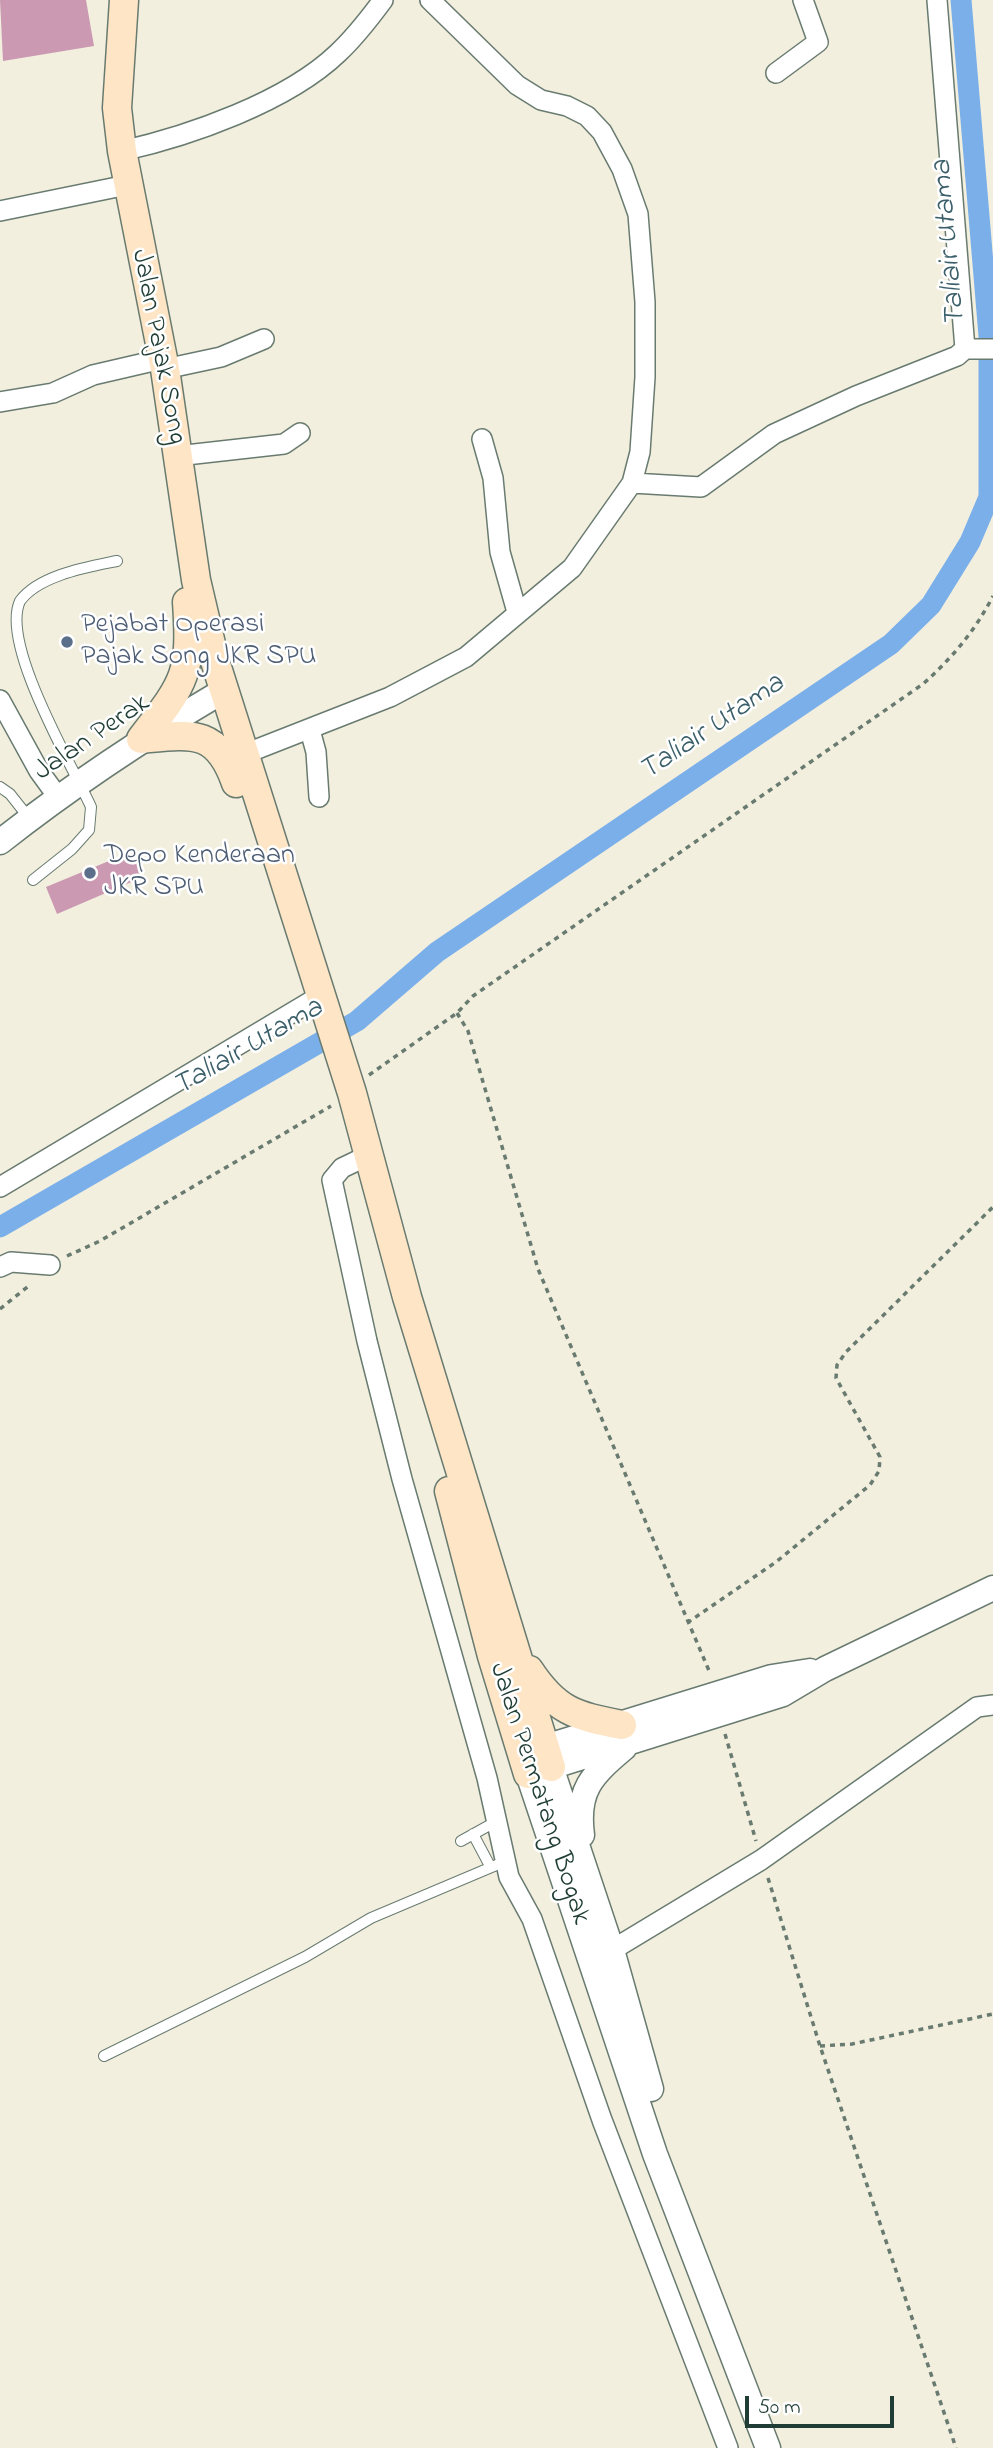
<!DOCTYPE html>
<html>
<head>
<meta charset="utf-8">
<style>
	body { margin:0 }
	#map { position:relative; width:993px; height:2448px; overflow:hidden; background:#f2efde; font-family:"Indie Flower",sans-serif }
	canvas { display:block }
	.scale { position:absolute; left:745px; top:2396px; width:149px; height:32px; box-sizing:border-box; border:4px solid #1f3d34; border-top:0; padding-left:9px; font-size:21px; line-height:24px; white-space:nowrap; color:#1f3d34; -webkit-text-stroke:5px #fff; paint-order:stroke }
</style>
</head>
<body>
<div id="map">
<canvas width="993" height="2448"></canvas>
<div class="scale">50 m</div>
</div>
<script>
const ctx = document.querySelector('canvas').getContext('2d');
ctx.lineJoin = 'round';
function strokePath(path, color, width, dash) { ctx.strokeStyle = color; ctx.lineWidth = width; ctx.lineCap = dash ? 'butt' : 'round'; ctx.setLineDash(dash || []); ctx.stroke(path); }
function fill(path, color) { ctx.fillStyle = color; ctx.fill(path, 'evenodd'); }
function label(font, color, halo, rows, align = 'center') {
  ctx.font = font + ' "Indie Flower",sans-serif'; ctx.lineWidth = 5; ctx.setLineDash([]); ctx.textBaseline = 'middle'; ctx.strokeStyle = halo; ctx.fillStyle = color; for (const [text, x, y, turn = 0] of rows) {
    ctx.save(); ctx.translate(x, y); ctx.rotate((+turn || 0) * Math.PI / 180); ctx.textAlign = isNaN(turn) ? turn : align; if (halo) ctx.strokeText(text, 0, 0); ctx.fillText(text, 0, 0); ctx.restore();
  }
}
strokePath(new Path2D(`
	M0,1227L357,1021L437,952L891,644L931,605L970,542L989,497V336L961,0`), '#7bafe9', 21);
fill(new Path2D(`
	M0,0H86L94,46L3,61Z
	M133,851L143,877L57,914L46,887Z`), '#cb99b2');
const service = new Path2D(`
	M0,787L10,794L29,818
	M33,880L72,849L89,830L91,807C72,765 0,644 20,601C39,575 88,567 117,561
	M473,1834L490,1866
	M461,1841L497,1821
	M104,2056L305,1957L371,1918L506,1861`);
const minor = new Path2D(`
	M937,0L965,349
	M776,73L818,42L803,0
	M122,151C189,136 287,102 338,53C355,37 369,19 383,0
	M0,211L127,185
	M165,369L221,357L264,339
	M0,402L53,393L93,375L162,359
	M482,439L493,478L500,552L517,612
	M177,456L284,444L300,433
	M632,483L701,487L774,434L856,396L957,356L965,349H993
	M0,700L39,771L58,797
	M310,730L316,752L319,797
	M242,755L390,697L466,657L572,568L632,483L640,452L645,377V302L638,214L622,169L602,132L587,116L567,106L541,100L517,85L430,0
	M369,1155L342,1168L332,1180L367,1341L402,1479L487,1778L509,1877L532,1919L602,2120L728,2448
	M0,1187L320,996
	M0,1267L11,1262L50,1265
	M612,1950L761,1860L977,1707L993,1705`);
const tertiary = new Path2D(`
	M0,842C71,786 145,737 223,691
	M526,1753L772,1677L810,1671
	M551,1767L612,1950L651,2089
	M582,1835C576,1790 592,1775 624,1748
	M768,2448L655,2154L528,1774L783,1694L825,1669L993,1588`);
const secondary = new Path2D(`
	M124,0L117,108L122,151L165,369L196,580L215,661L352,1093L407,1297L551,1767
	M141,739C191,734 217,728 236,783
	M141,739C185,682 192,675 187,602
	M449,1491L492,1656L528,1774
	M529,1670C556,1711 575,1716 622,1725`);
strokePath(service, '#697b70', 12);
strokePath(minor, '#697b70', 22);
strokePath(tertiary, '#697b70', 27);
strokePath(secondary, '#697b70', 31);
strokePath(new Path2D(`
	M457,1013L468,1031L538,1269L710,1673
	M369,1075L457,1013L473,996L923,684C952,658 975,631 993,596
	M67,1256L100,1241L331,1106
	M0,1309L31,1284
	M687,1623L776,1562L870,1485L879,1471L880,1457L836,1378L837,1365L846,1352L993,1207
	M725,1734L756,1841
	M768,1878L820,2046L956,2448
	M820,2046L852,2044L993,2014`), '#697b70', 3.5, [5, 5]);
strokePath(service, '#fff', 10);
strokePath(minor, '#fff', 19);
strokePath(tertiary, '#fff', 24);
strokePath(secondary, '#fde5c5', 28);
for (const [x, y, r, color] of [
	[67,642,7,"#5c6f8a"],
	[90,873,7,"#5c6f8a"]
]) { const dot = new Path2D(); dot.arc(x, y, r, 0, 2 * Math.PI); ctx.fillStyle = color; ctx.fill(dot); strokePath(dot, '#fff', 2.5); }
label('28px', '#1f3d34', '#fff', [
	["Jalan Pajak Song",157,347,79],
	["Jalan Perak",93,739,-34],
	["Jalan Permatang Bogak",538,1794,72]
]);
label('28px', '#4e5e75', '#fff', [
	["Pejabat Operasi",81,626],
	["Pajak Song JKR SPU",81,658],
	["Depo Kenderaan",104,857],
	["JKR SPU",104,889]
], 'left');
label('italic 30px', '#3b5f6a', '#fff', [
	["Taliair Utama",951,243,-95],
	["Taliair Utama",713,729,-34],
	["Taliair Utama",249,1049,-30]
]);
</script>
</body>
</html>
